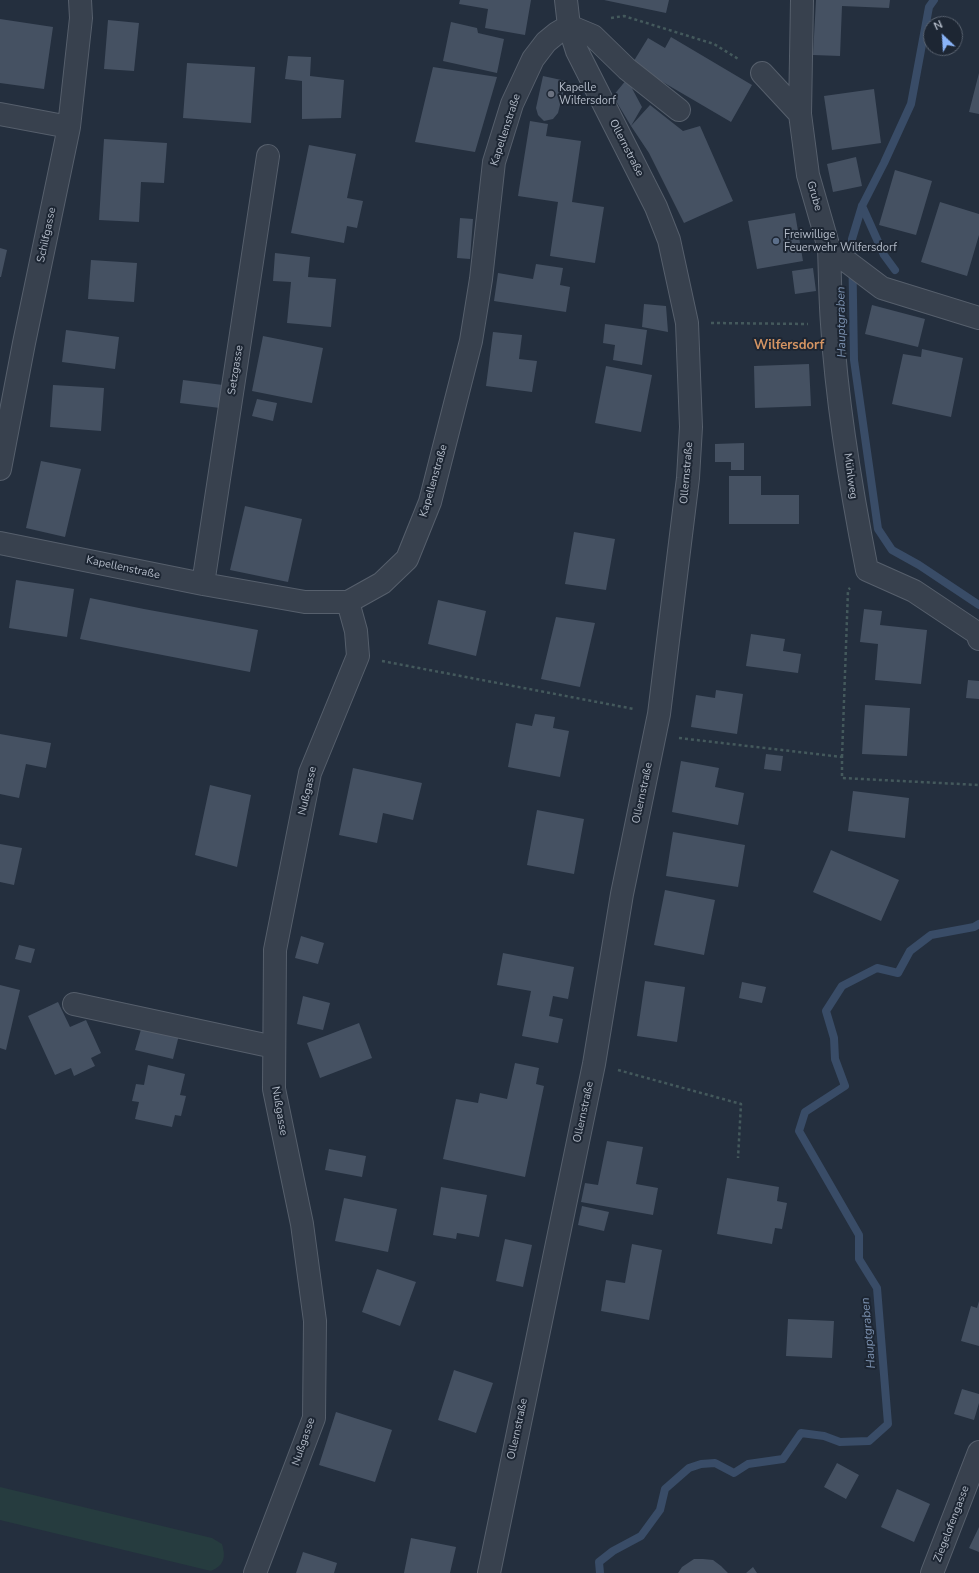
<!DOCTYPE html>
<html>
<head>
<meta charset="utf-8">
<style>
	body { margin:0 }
	#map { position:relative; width:979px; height:1573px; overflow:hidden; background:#242f3e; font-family:"Nunito Sans",sans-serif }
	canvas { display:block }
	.north { position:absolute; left:923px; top:16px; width:40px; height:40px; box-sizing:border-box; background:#1d2633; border:1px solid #59626f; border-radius:50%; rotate:335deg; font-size:11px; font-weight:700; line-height:16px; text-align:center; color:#b4bcc9 }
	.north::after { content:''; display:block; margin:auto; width:14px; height:18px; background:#8ab4f8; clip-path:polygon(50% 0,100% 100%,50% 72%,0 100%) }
</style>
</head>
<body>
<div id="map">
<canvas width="979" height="1573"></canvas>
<div class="north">N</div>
</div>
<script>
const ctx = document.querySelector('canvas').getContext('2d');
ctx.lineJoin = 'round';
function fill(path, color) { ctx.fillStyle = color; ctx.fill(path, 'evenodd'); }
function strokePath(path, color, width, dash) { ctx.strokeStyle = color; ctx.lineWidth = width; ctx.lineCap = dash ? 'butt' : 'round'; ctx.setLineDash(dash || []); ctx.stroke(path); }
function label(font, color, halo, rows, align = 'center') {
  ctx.font = font + ' "Nunito Sans",sans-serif'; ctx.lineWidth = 4; ctx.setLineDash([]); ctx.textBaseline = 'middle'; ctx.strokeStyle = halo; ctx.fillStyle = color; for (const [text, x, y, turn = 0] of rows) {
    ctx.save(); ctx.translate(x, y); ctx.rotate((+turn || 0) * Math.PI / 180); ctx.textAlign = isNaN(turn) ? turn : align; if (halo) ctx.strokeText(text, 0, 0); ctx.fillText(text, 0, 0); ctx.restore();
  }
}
fill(new Path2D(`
	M0,1487L212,1538L222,1544C226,1558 224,1565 211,1571L0,1520Z`), '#263c3f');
strokePath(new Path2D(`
	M934,0L929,7L911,104L884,163L862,206L852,239L854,360L878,529L892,550L919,565L979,605
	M862,206L884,255L895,270
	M600,1573L599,1562L613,1551L641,1536L660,1510L665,1489L689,1468L701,1464L715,1463L734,1473L748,1464L783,1459L801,1433L824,1436L840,1442L869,1441L888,1424L877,1288L859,1259V1235L799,1131L805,1112L845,1086L835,1059L834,1038L826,1011L842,986L877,968L898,973L910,951L931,935L974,927L979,924`), '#394c67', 8);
fill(new Path2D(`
	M460,0H531L525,35L485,28L488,9L459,4Z
	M604,0H669L666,13Z
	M816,0H890L889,8L842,6L840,56L813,55Z
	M0,19L53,27L44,89L0,83Z
	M108,20L139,23L134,71L104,69Z
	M451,22L477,28L478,33L504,39L497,73L443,61Z
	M671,37L752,85L731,122L632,64L648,38L665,48Z
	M288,56L311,57L310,76L344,80L341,118L302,119V81L285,79Z
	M187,63L255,67L251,123L183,118Z
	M433,67L497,77L475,152L415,142Z
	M979,73V114L969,112Z
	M543,76L566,81L558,113L553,119L544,121L538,115L536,108Z
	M627,79L642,107L631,126L613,96Z
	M874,89L881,143L832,150L824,96Z
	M650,105L683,131L700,126L733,201L684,223L649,153L631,126Z
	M530,121L548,124L546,136L581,141L572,202L604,207L595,263L550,256L558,202L518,196Z
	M104,139L167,143L164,183L141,182L139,222L99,220Z
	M309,145L356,154L347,198L363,201L357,228L347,226L344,243L291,233Z
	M856,157L862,186L833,192L827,164Z
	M895,170L932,181L916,235L879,225Z
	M940,202L979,214V235L967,276L921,262Z
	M795,213L803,261L757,269L748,221Z
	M460,218L473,219L470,259L457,258Z
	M0,248L7,250L1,277H0Z
	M275,253L310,257L308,277L336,279L331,327L287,323L291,282L273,281Z
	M91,260L137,263L134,302L88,299Z
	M536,264L563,268L560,285L570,287L566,312L494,301L498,273L533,279Z
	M813,268L816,291L795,294L792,271Z
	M644,304L666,306L668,332L642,327Z
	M872,305L925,319L918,347L865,334Z
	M605,324L647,330L642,365L613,360L615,345L603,343Z
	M66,330L119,337L115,369L62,362Z
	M493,332L522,335L519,359L537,361L532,392L486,386Z
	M263,336L323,348L312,403L252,391Z
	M922,349L963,358L951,417L892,404L903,354L921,357Z
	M809,364L811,406L755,408L754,366Z
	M606,366L652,375L641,432L595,423Z
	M183,380L223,385L220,408L180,403Z
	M53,385L104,388L101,431L50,427Z
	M257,399L277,403L273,421L252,416Z
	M744,443V470H731V462H715V444Z
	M41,461L81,469L65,537L26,528Z
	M729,476H761V495H799V524H729Z
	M245,506L302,519L288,582L230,570Z
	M574,532L615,539L606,590L565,584Z
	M16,580L74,589L67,637L9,628Z
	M90,598L144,609L258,630L250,672L80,639Z
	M438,600L486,611L476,656L428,644Z
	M864,609L882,611L880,625L927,630L921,684L875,680L878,644L860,642Z
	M556,617L595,623L580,687L541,679Z
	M751,634L785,639L783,651L801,654L798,673L746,666Z
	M968,680L979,681V699L966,698Z
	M716,690L743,694L737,734L691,727L696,695L715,698Z
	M865,705L910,708L907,756L862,754Z
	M535,714L555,717L553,728L569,731L560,777L508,767L516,723L532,726Z
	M0,734L51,743L46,768L26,764L19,798L0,794Z
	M766,754L783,756L781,771L764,769Z
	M681,761L719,768L715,787L744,793L738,825L672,812Z
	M353,768L422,783L413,820L383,813L377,843L339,835Z
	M210,785L251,795L237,867L195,855Z
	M853,791L909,798L905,838L848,831Z
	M537,810L584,819L574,874L527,865Z
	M673,832L745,845L738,887L666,876Z
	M0,844L22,848L14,885L0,882Z
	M831,850L899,880L881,921L813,892Z
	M665,890L715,900L704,955L654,945Z
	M301,936L324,943L318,964L295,958Z
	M19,945L35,949L31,963L15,959Z
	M503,953L574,967L568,999L553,996L549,1016L563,1019L558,1043L522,1036L531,991L497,985Z
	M645,981L685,987L677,1042L637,1036Z
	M742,982L766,987L762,1003L739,998Z
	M0,985L20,990L6,1050L0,1048Z
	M303,996L330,1003L323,1030L297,1024Z
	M58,1002L70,1027L86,1020L101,1053L91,1058L95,1066L74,1076L71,1068L55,1075L28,1016Z
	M359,1023L372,1058L320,1078L307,1043Z
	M142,1026L179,1035L173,1059L135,1050Z
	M515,1063L539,1068L536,1084L544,1086L525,1177L443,1159L456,1099L478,1103L480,1093L507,1099Z
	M148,1065L185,1074L180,1095L186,1096L181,1116L175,1115L172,1127L135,1119L139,1102L132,1101L136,1084L144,1085Z
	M607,1141L643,1147L636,1184L658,1188L653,1215L581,1202L585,1183L598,1185Z
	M329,1149L366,1156L362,1177L325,1170Z
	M727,1178L779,1187L777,1201L787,1203L782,1229L775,1228L772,1244L717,1234Z
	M441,1187L487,1195L479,1237L457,1233L456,1239L433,1235Z
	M344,1198L397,1209L388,1252L335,1241Z
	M582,1206L609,1212L604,1231L578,1225Z
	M505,1239L532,1245L523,1287L496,1281Z
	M632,1244L662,1250L649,1320L601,1311L606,1280L625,1283Z
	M377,1269L416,1282L400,1326L362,1312Z
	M979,1301V1346L961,1341L971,1306L977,1308Z
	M788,1319L834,1321L832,1358L786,1356Z
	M454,1370L493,1383L476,1433L438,1420Z
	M962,1389L979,1394V1403L974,1420L954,1414Z
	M336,1412L392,1430L375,1482L319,1465Z
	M837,1463L859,1475L846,1499L824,1487Z
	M897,1489L930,1504L914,1542L881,1527Z
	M979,1527V1552L969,1548Z
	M411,1538L456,1547L450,1573H404Z
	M303,1552L337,1563L334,1573H296Z
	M694,1559H703L713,1560L721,1566L728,1573H678L682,1567Z
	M753,1567L757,1573H746Z`), '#455162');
const minor = new Path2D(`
	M802,0L800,114L808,175L829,248L882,288L979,318
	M569,26L593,36L627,69L679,110
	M762,73L800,114
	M0,114L69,127
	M829,248C830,273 830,298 832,324C837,406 851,489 867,570L914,591L977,633L979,639
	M0,469L24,343L69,127L81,18L80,0
	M0,543L203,584L305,602H348L382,583L407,559L430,502L471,341L481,279L494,162L512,104L533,59L546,42L557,33L569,26
	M203,584L268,156
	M74,1004L274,1047
	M255,1573L314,1418L315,1321L302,1224L274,1089L275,950L310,773L358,656L356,631L348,602
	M489,1573L594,1064L622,894L659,714L688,478L691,427L687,323L669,240L656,207L577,51L569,26L566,0
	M932,1573L979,1452`);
strokePath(minor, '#565f6c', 24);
strokePath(new Path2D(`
	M611,18L624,16L714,44L740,60
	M711,323L808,324
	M382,661L634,709
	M679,738L842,757V778L979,785
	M842,757L848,590L850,588
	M618,1070L741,1104L738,1158`), '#44595c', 2.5, [3, 3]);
strokePath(minor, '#38414e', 22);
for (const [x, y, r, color] of [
	[551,94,4,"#6b7280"],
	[776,241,4,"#5c6f8a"]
]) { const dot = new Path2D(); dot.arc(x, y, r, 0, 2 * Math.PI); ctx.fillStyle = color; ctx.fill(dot); strokePath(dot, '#1d2633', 1.5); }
label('11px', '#b4bcc9', '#1d2633', [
	["Kapelle",559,88],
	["Wilfersdorf",559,101],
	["Freiwillige",784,235],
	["Feuerwehr Wilfersdorf",784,248]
], 'left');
label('11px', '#b4bcc9', '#1d2633', [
	["Kapellenstraße",506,130,-72],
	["Ollernstraße",626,148,63],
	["Grube",814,196,74],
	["Schilfgasse",47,235,-78],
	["Setzgasse",236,370,-81],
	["Ollernstraße",687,473,-85],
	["Mühlweg",850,476,82],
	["Kapellenstraße",434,481,-74],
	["Kapellenstraße",123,568,12],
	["Nußgasse",308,791,-77],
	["Ollernstraße",643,793,-78],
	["Nußgasse",279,1111,80],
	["Ollernstraße",584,1112,-78],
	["Ollernstraße",518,1429,-78],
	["Nußgasse",304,1442,-71],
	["Ziegelofengasse",952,1524,-69]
]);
label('italic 12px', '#7c92b1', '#1d2633', [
	["Hauptgraben",842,322,-91],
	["Hauptgraben",869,1333,-95]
]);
label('bold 13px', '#d59563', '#1d2633', [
	["Wilfersdorf",789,346]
]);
</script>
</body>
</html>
